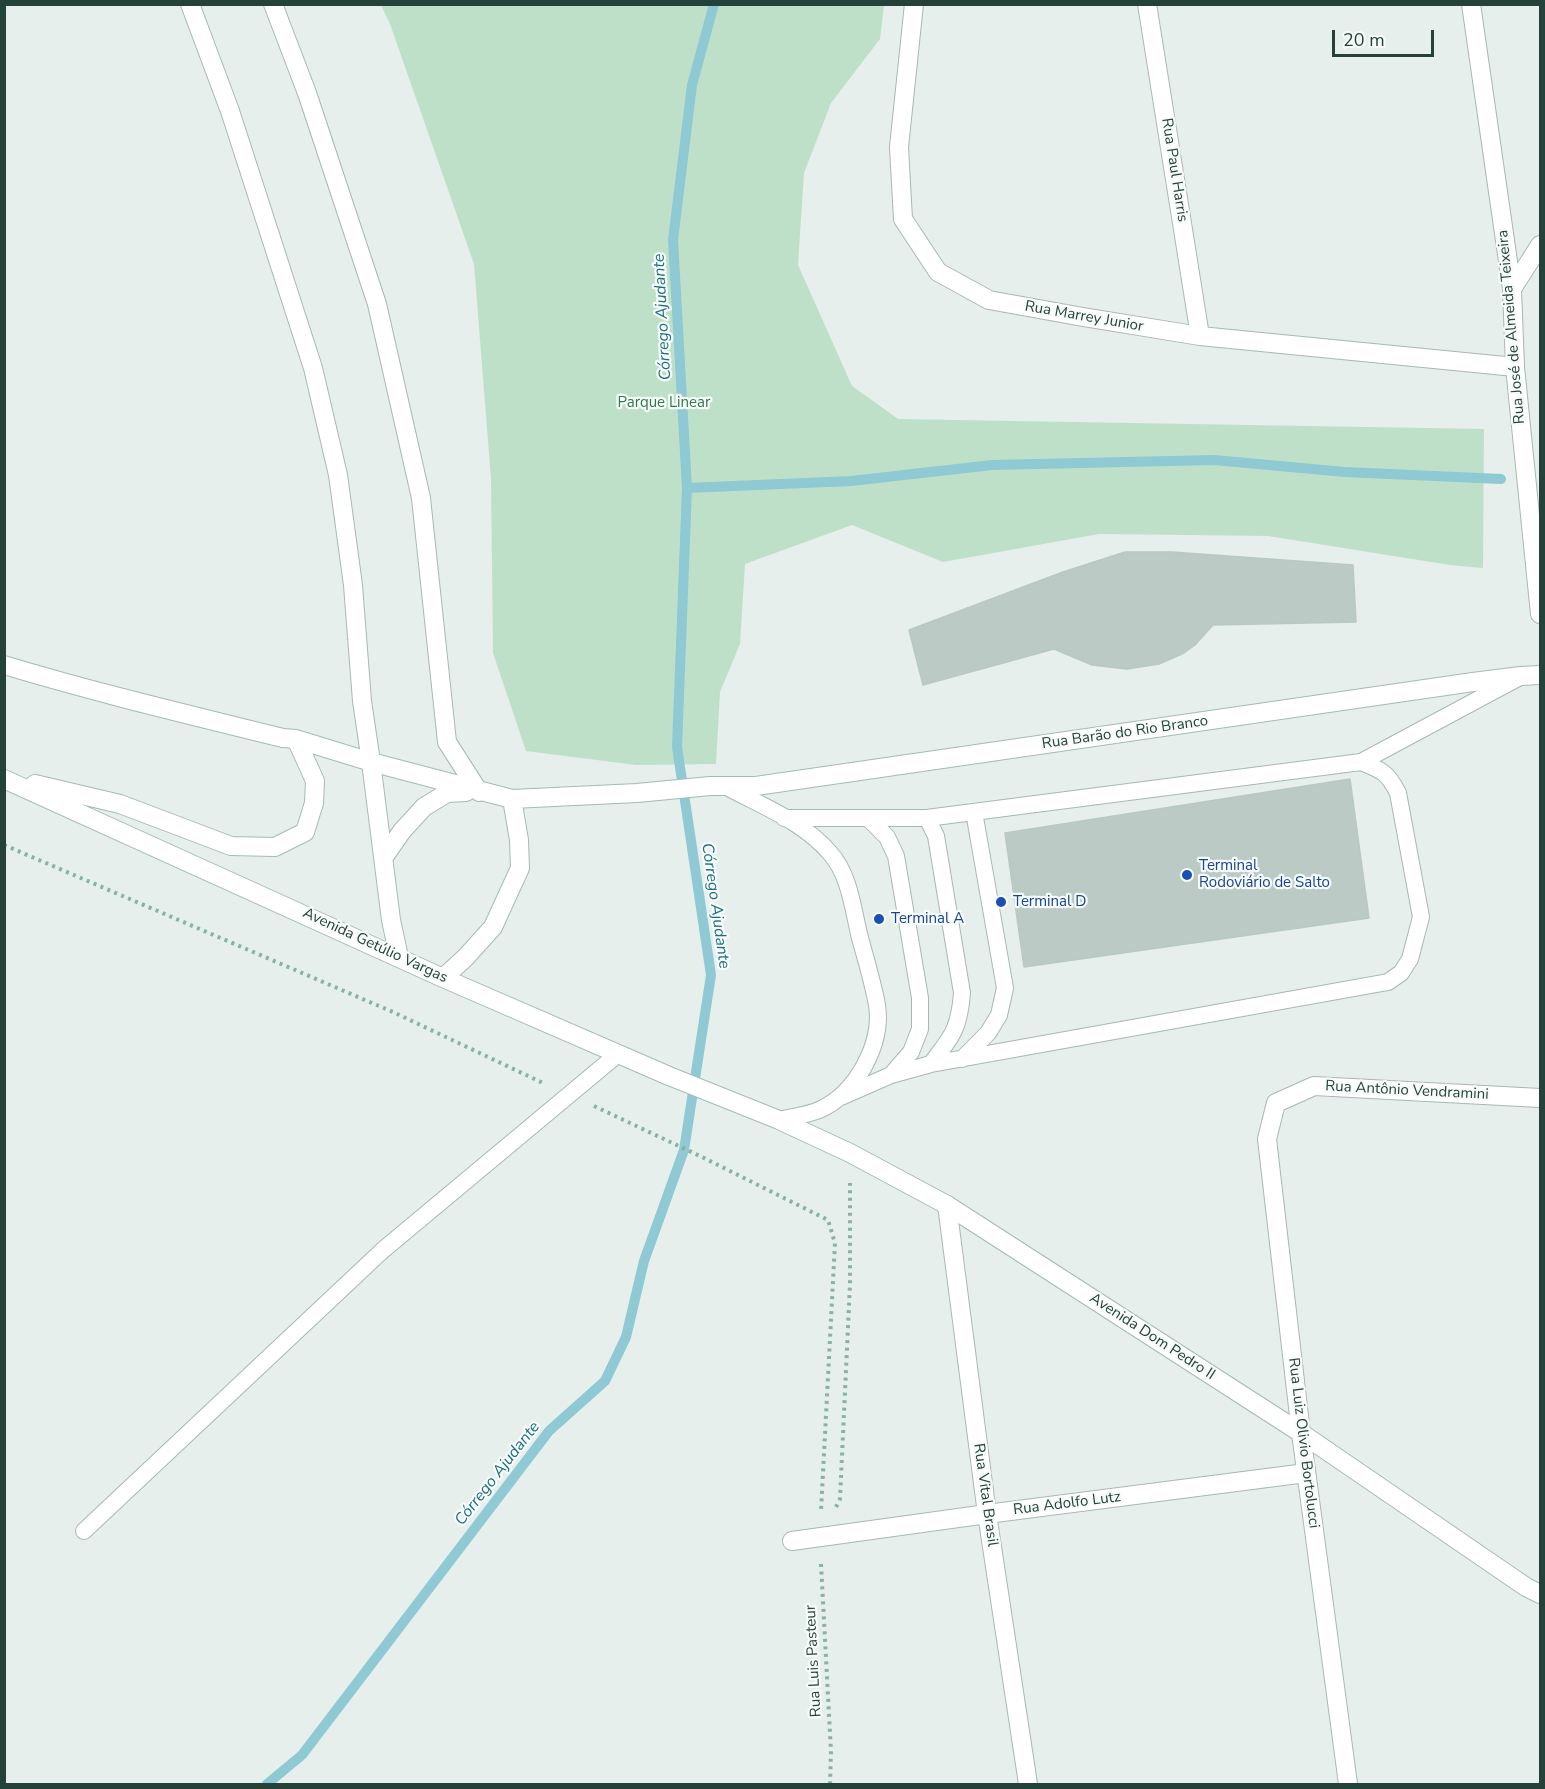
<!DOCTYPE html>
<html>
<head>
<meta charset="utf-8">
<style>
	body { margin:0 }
	#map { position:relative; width:1545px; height:1789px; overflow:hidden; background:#e6efeb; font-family:"Nunito Sans",sans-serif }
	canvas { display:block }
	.frame { position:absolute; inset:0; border:6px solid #24423a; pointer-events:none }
	.scale { position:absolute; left:1332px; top:30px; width:102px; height:27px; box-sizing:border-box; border:3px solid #24423a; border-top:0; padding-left:8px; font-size:18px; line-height:21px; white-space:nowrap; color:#24423a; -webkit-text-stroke:4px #f7fbf9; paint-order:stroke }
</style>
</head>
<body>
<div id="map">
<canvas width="1545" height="1789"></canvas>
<div class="frame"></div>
<div class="scale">20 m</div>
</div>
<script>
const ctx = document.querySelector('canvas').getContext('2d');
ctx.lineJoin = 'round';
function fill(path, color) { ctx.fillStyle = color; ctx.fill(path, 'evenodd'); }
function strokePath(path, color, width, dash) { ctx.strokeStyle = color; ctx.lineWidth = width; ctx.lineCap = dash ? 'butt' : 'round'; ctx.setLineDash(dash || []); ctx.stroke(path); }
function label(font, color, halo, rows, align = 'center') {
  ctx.font = font + ' "Nunito Sans",sans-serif'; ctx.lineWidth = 4.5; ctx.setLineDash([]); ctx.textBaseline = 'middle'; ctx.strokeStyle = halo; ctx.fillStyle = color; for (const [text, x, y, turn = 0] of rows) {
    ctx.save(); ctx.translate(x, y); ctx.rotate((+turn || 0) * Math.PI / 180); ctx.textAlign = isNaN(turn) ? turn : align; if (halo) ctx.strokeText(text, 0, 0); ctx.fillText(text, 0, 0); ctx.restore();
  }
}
fill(new Path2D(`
	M381,5H884L880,39L831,103L804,173L798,265L852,386L898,419L1484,429L1483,568L1450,565L1268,536L1099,534L943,562L852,525L745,564L740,644L720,692L716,764L636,765L526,751L493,653L491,479L474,264L390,24Z`), '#bfe0c8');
strokePath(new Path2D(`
	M687,488L851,481L992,465L1214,460L1345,472L1501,479
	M267,1784L302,1755L549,1431L605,1381L626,1337L644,1261L684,1150L711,975L677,747L687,488L673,240L692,85L714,4`), '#8ec9d4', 10);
const building = new Path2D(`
	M1125,552H1172L1353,565L1356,622L1213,625L1195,645L1184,653L1159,664L1127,669L1092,665L1054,649L923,685L909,630L1063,572Z
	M1350,779L1369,918L1024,967L1005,833Z`);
fill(building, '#bbcac4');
strokePath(building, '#b8c9c2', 1.5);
const service = new Path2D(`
	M1361,762L1518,678
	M727,787C762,806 804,822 830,853C850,875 853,910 860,938C866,960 873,983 877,1005C883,1044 856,1094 819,1110C807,1115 792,1117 779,1120
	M784,818H927L1361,762C1382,770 1388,773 1398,793L1421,917L1410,959L1401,973L1388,982L931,1064L891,1075L841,1097
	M868,818L887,837L896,856L920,998V1029L911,1052L892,1074
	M927,818L936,836L962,993C959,1030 952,1036 931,1064
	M962,1059L988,1033L999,1015L1005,988L974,812
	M84,1531L383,1250L618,1054`);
const minor = new Path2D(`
	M914,4L899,147L903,219L938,272L989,300L1083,317L1200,336L1515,367
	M1147,4L1200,336
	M1471,4L1512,289L1515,367L1540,614
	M1512,289L1540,245
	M947,1205L987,1514L1028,1784
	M792,1541L987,1514L1306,1473
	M1348,1784L1301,1433L1267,1139L1276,1103L1314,1086L1540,1098`);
const tertiary = new Path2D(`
	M190,4L230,111L313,368L338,475L353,585L362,701L371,762
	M273,4L307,93L377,304L421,498L447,742L479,792`);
const secondary = new Path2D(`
	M4,665C97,693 190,715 283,738L296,739L371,762L512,799L637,793L710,786H756L1473,682L1521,676L1540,675
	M371,762L391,920L399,957
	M4,779L443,978L669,1076L779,1120L850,1153L947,1205L1301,1433L1526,1587L1540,1594
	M35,784L120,804L231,846L275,847L305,832L314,803L315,781L296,739
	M384,857L402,831L424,807L447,793L466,792
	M443,978L465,958L493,927L520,868L519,840L512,799`);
strokePath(service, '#a8b8b2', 18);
strokePath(minor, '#a8b8b2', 20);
strokePath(tertiary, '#a8b8b2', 20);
strokePath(secondary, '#a4bbb3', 20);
strokePath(new Path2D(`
	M4,845L393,1012L543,1083
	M594,1106L702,1157L828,1220L835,1243L821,1511
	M836,1507L840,1499L850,1284V1183
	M821,1564L831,1752L830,1784`), '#86b3a5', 4, [3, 4.5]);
strokePath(service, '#fff', 16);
strokePath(minor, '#fff', 18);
strokePath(tertiary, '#fff', 18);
strokePath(secondary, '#fff', 18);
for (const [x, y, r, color] of [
	[1187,875,6,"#1a4fb4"],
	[1001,902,6,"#1a4fb4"],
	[879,919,6,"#1a4fb4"]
]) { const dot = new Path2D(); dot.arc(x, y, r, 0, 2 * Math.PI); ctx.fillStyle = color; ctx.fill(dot); strokePath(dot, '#f7fbf9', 2); }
label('15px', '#24423a', '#f7fbf9', [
	["Rua Paul Harris",1174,170,81],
	["Rua Marrey Junior",1084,317,10],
	["Rua José de Almeida Teixeira",1512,327,-95],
	["Rua Barão do Rio Branco",1125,733,-8],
	["Avenida Getúlio Vargas",375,946,25],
	["Rua Antônio Vendramini",1407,1091,3],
	["Avenida Dom Pedro II",1152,1337,33],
	["Rua Luiz Olivio Bortolucci",1303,1443,83],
	["Rua Vital Brasil",985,1495,82],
	["Rua Adolfo Lutz",1067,1504,-7],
	["Rua Luis Pasteur",814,1661,-93]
]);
label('15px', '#2d7a4b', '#f7fbf9', [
	["Parque Linear",664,403]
]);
label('15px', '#164399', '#f7fbf9', [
	["Terminal",1199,866],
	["Rodoviário de Salto",1199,883],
	["Terminal D",1013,902],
	["Terminal A",891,919]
], 'left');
label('italic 16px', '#1c6f80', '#f7fbf9', [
	["Córrego Ajudante",663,317,-93],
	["Córrego Ajudante",715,906,82],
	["Córrego Ajudante",498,1474,-52]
]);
</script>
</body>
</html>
